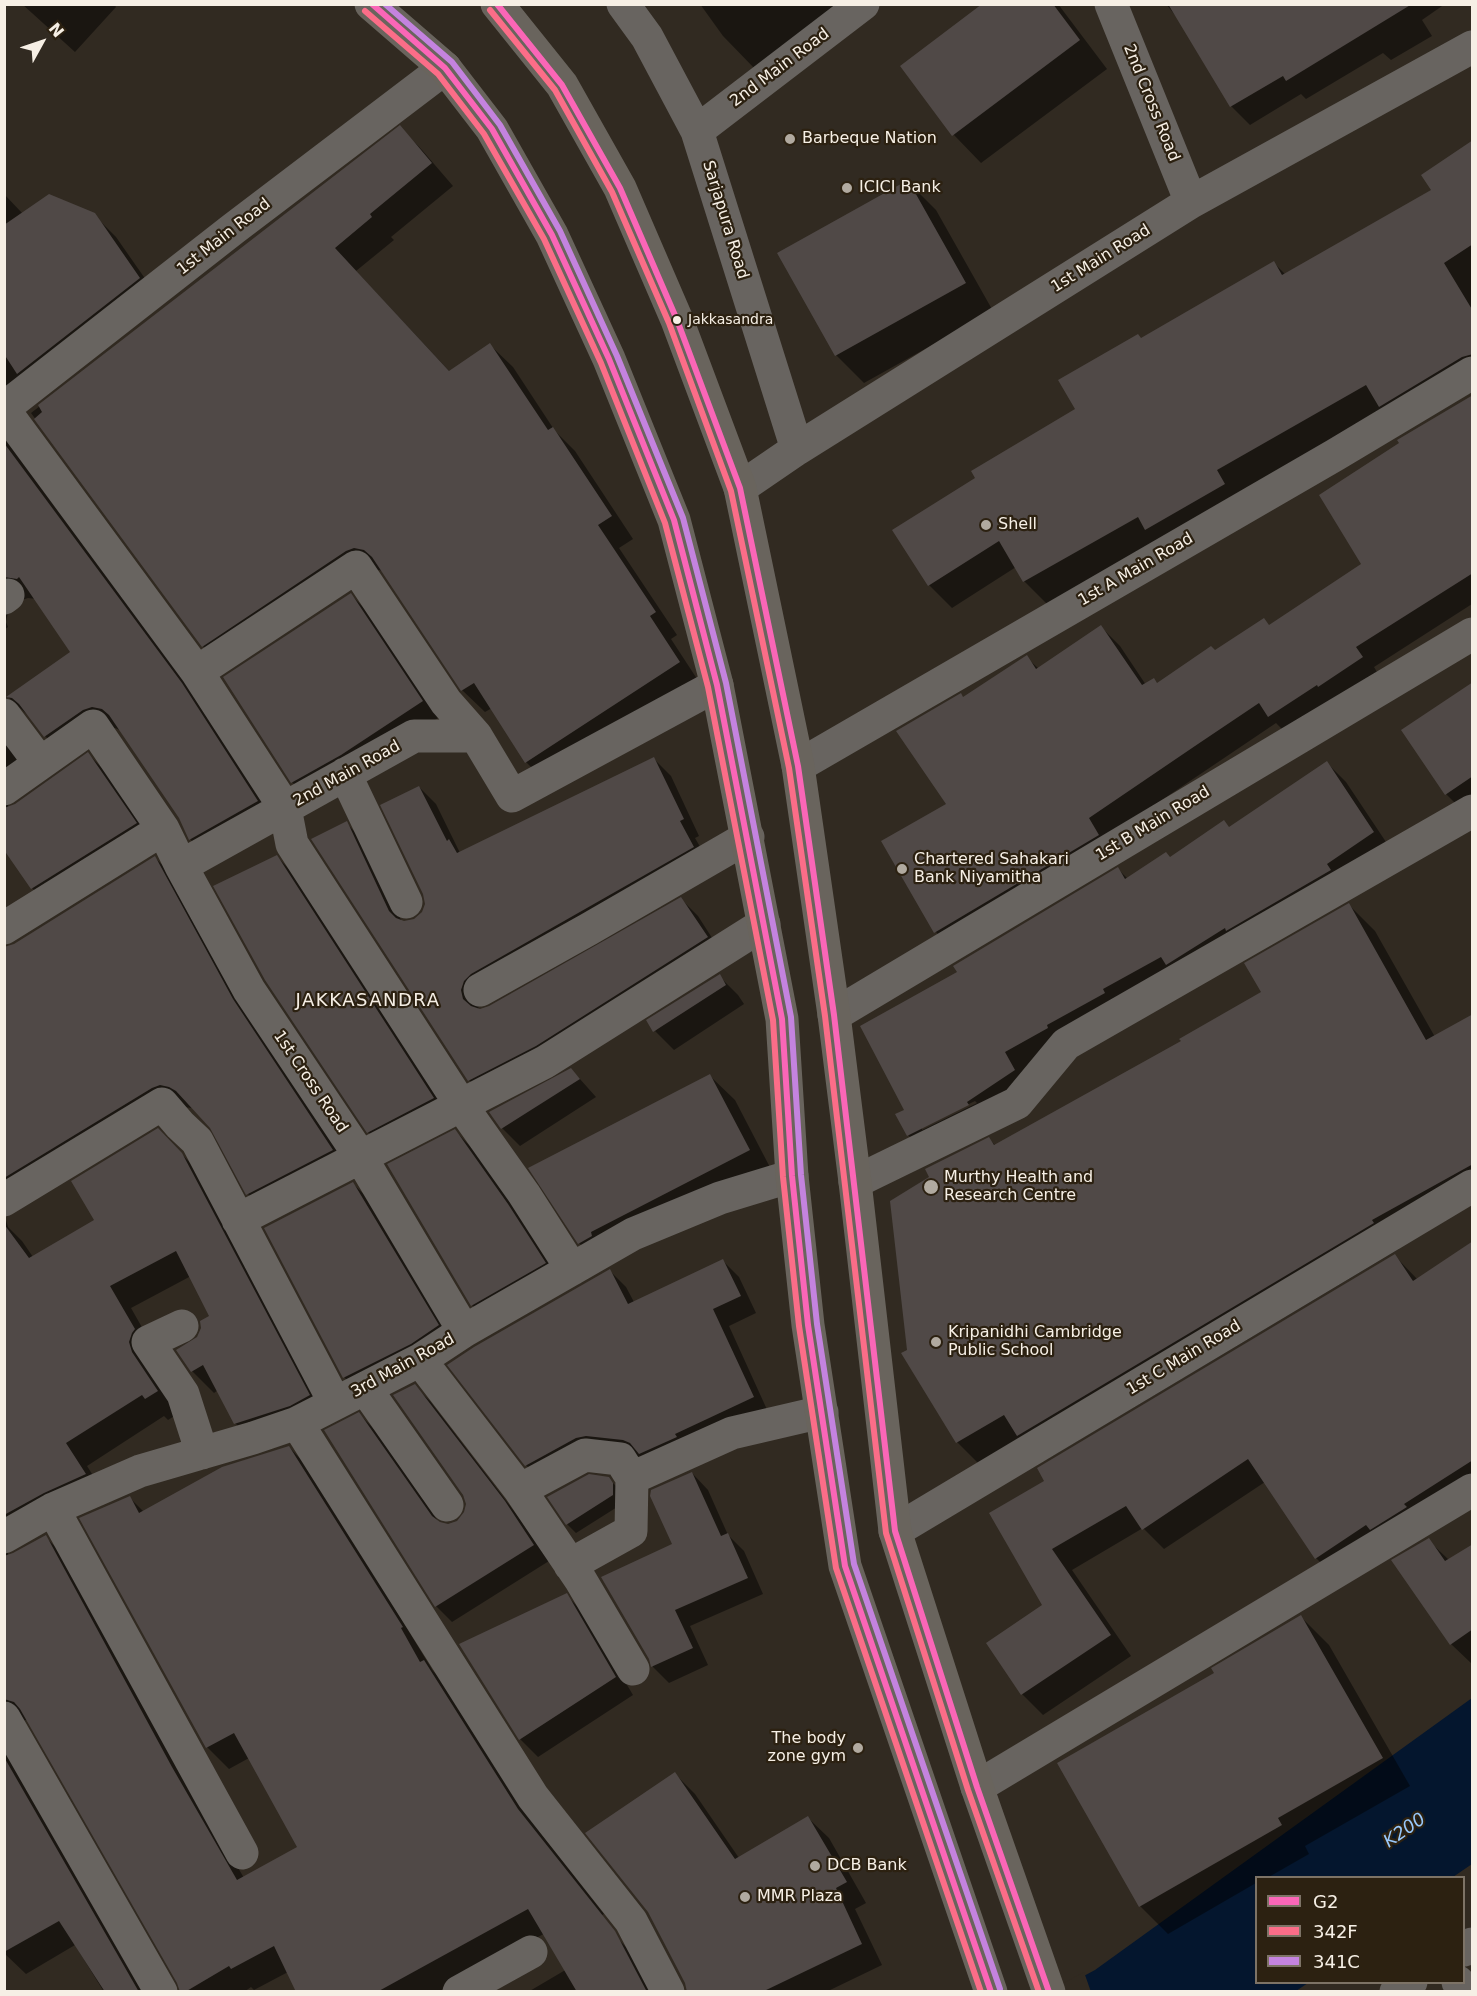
<!DOCTYPE html>
<html>
<head>
<meta charset="utf-8">
<style>
	body { margin:0 }
	#map { position:relative; width:1477px; height:1996px; overflow:hidden; background:#312a21; font-family:"DejaVu Sans",sans-serif }
	canvas { display:block }
	.frame { position:absolute; inset:0; border:6px solid #f6efe5; pointer-events:none }
	.legend { position:absolute; left:1255px; top:1876px; width:210px; height:108px; box-sizing:border-box; background:#2c2111; border:2px solid #7d7366; margin:0; padding:8px 10px; list-style:none; font-size:18px; color:#f6efe5 }
	.legend li { display:flex; align-items:center; gap:12px; height:30px }
	.legend b { width:30px; border:2px solid #7d7366 }
	.north { position:absolute; left:12px; top:12px; width:60px; height:60px; -webkit-text-stroke:4px #2c2111; paint-order:stroke; rotate:50deg; font-size:16px; font-weight:700; line-height:24px; text-align:center; color:#f6efe5 }
	.north::after { content:''; display:block; margin:auto; width:21px; height:27px; background:#f6efe5; clip-path:polygon(50% 0,100% 100%,50% 72%,0 100%) }
</style>
</head>
<body>
<div id="map">
<canvas width="1477" height="1996"></canvas>
<div class="frame"></div>
<ul class="legend">
<li><b style="height:8px;background:#fa66b7"></b>G2</li>
<li><b style="height:8px;background:#fb6d88"></b>342F</li>
<li><b style="height:8px;background:#c483df"></b>341C</li>
</ul>
<div class="north">N</div>
</div>
<script>
const ctx = document.querySelector('canvas').getContext('2d');
ctx.lineJoin = 'round';
function fill(path, color) { ctx.fillStyle = color; ctx.fill(path, 'evenodd'); }
function strokePath(path, color, width, dash) { ctx.strokeStyle = color; ctx.lineWidth = width; ctx.lineCap = dash ? 'butt' : 'round'; ctx.setLineDash(dash || []); ctx.stroke(path); }
function label(font, color, halo, rows, align = 'center') {
  ctx.font = font + ' "DejaVu Sans",sans-serif'; ctx.lineWidth = 4.5; ctx.setLineDash([]); ctx.textBaseline = 'middle'; ctx.strokeStyle = halo; ctx.fillStyle = color; for (const [text, x, y, turn = 0] of rows) {
    ctx.save(); ctx.translate(x, y); ctx.rotate((+turn || 0) * Math.PI / 180); ctx.textAlign = isNaN(turn) ? turn : align; if (halo) ctx.strokeText(text, 0, 0); ctx.fillText(text, 0, 0); ctx.restore();
  }
}
fill(new Path2D(`
	M1472,1698V1864L1453,1877L1256,1878V1982L1308,1983L1296,1991L1054,1992L1095,1970Z`), '#04162e');
fill(new Path2D(`
	M1084,1972L1091,1992L1051,1991L1053,1989Z`), '#312a21');
fill(new Path2D(`
	M22,4H114L116,7L75,52Z
	M700,4H846L755,69L723,36Z
	M985,4H1058L1107,69L981,163L954,135Z
	M1166,4H1445L1422,20L1432,36L1391,60L1383,53L1306,99L1301,94L1250,125L1231,106L1179,20Z
	M400,127L422,150L453,186L391,237L394,240L356,271L450,372L490,345L513,367L555,431L575,451L633,539L619,548L677,635L671,639L701,685L548,784L526,762L492,708L485,712L462,690L383,571L379,570L368,573L225,668L203,646L31,413Z
	M1472,142V388L1047,604L1024,581L1016,567L952,608L929,585L977,479L1077,409L1142,339L1274,263L1286,275L1433,191Z
	M908,182L936,210L993,311L864,383L836,355Z
	M4,194L23,214L94,215L116,237L160,300L14,415L279,823L212,861L190,839L180,818L120,730L115,728L67,758L45,736L32,719L8,697L72,653L36,599L28,598L19,601L8,612L6,622L8,627L4,630Z
	M1472,395V604L1374,667L1380,677L1288,735L1276,723L1107,837L954,951L936,932L883,842L948,804L963,698L1026,657L1039,669L1101,627L1120,646L1146,685L1158,684L1215,652L1270,626L1363,564Z
	M351,595L367,611L438,718L357,771L308,798L292,782Z
	M1472,684V817L1470,818L1446,794Z
	M4,713L34,781L9,803L7,809L15,806L88,754L110,776L157,846L54,910L32,888L4,847Z
	M654,759L671,776L699,836L695,838L710,864L480,998L478,1010L490,1008L681,899L698,916L723,955L486,1097L469,1080L346,823L363,840L402,922L414,921L423,913L426,904L419,787L436,804L460,853Z
	M1327,763L1346,782L1392,851L1179,976L1033,1089L927,1154L908,1135L906,1110L959,972L1118,869L1128,879L1230,828ZM975,1101L977,1103L922,1130V1127Z
	M277,857L294,874L450,1115L385,1149L368,1132Z
	M155,858L177,879L354,1172L269,1215L248,1194L211,1127L192,1108L183,1107L16,1205L5,1217L8,1227L22,1241L33,1257L96,1221L158,1130L203,1176L330,1417L257,1445L235,1423L218,1390L214,1393L192,1371L198,1338L211,1316L191,1276L131,1308L156,1352L179,1413L168,1420L164,1416L87,1466L106,1496L9,1550L7,1557L45,1537L67,1558L193,1790L244,1878L299,1848L249,1758L229,1769L207,1747L81,1519L130,1498L144,1512L289,1447L310,1469L433,1671L446,1683L540,1832L604,1914L556,1938L549,1931L438,1992H298L288,1972L254,1990L251,1987L244,1992H180L179,1982L29,1721L26,1720L16,1723L147,1992H104L75,1945L26,1974L4,1953V948L15,945Z
	M1349,905L1375,931L1435,1037L1472,1015V1204L1397,1246L1399,1249L1044,1461L1025,1443L983,1468L957,1442L909,1350L989,1139L996,1146L1183,1042L1263,993Z
	M719,976L738,995L744,1004L674,1050L655,1031Z
	M571,1069L596,1097L520,1146L502,1128L491,1112Z
	M710,1076L735,1100L774,1175L604,1268L579,1243Z
	M455,1131L474,1150L527,1225L563,1282L491,1324L472,1305Z
	M353,1184L368,1198L452,1340L359,1392L344,1377L266,1228Z
	M1472,1242V1493L1337,1579L1316,1558L1265,1482L1164,1549L1143,1528L1072,1570L1131,1656L1043,1715L1022,1694L988,1643L1044,1605L1046,1481L1395,1256L1418,1280Z
	M723,1261L739,1277L756,1313L729,1326L769,1414L641,1457L605,1452L543,1482L526,1465L610,1271L626,1287L634,1302Z
	M414,1386L430,1401L520,1519L549,1561L452,1622L436,1606L359,1414L375,1430L440,1524L448,1525L458,1522L466,1513L467,1504Z
	M692,1473L708,1490L728,1535L744,1551L763,1594L690,1626L708,1665L669,1683L653,1667L651,1659L674,1545Z
	M608,1478L618,1488L622,1504L576,1533L567,1524Z
	M1428,1540L1449,1560L1472,1546V1664L1451,1644Z
	M566,1595L584,1613L633,1695L538,1757L520,1739Z
	M1301,1617L1329,1645L1410,1786L1305,1846L1309,1854L1267,1878H1256V1883L1168,1934L1140,1906L1216,1674Z
	M675,1774L695,1794L739,1858L808,1818L829,1838L866,1903L855,1909L882,1965L826,1992H688Z
	M618,1939L639,1960L655,1992H528Z`), '#0007');
fill(new Path2D(`
	M982,4H1053L1080,40L952,136L900,66Z
	M1168,4H1412L1286,81L1283,76L1230,107Z
	M400,125L432,163L370,214L372,217L335,248L449,371L490,343L548,430L553,427L612,516L598,525L656,612L650,616L680,662L525,763L474,683L461,691L372,557L364,550L354,548L346,551L202,647L34,419L42,412L38,405Z
	M1473,140V244L1444,263L1473,311V354L1462,357L1379,407L1366,385L1217,470L1225,484L1145,530L1138,517L1023,582L999,541L928,586L892,530L975,478L971,471L1075,409L1058,380L1138,334L1141,338L1274,261L1282,275L1431,190L1421,175Z
	M908,180L966,283L835,356L777,253Z
	M49,194L95,213L140,278L17,374L4,354V225Z
	M1473,395V573L1356,647L1363,657L1318,687L1317,685L1268,717L1259,703L1195,746L1089,818L1099,835L934,933L881,841L946,804L896,731L961,693L963,697L1027,655L1036,669L1101,625L1142,685L1154,678L1157,683L1211,646L1215,650L1264,618L1269,625L1361,564L1319,495L1399,443L1397,440Z
	M4,443L182,683L258,801L189,840L179,818L109,715L102,709L92,707L83,710L44,737L19,704L12,698L6,697L70,652L19,577L17,579L4,577Z
	M351,593L423,701L341,755L291,783L223,677Z
	M1473,682V776L1445,795L1401,730Z
	M88,752L137,823L31,889L4,850V808L15,804Z
	M654,757L684,819L680,821L694,847L471,974L464,981L461,990L463,999L471,1006L480,1009L489,1006L681,897L708,937L536,1046L468,1081L311,839L347,821L389,911L396,918L404,921L414,919L422,912L425,904L423,894L380,805L419,786L447,841L449,839L457,853Z
	M1327,761L1374,832L1327,864L1331,870L1226,931L1225,928L1166,965L1161,957L1103,989L1105,993L1047,1025L1048,1028L1005,1052L1015,1070L967,1102L969,1105L907,1136L895,1114L904,1110L860,1026L957,972L953,966L1118,867L1125,879L1166,852L1170,857L1224,820L1229,827Z
	M277,855L434,1098L367,1133L265,980L213,886Z
	M155,856L233,999L333,1150L246,1195L210,1128L176,1091L169,1087L160,1085L152,1088L4,1178V947L14,944Z
	M1349,903L1426,1040L1473,1014V1164L1372,1220L1374,1223L1017,1436L1004,1415L956,1443L901,1353L907,1350L890,1201L929,1177L925,1169L989,1137L994,1145L1181,1041L1179,1039L1261,992L1244,963Z
	M720,974L726,985L653,1032L646,1020Z
	M571,1068L580,1079L501,1129L489,1112Z
	M710,1074L750,1150L591,1232L592,1236L578,1244L528,1168Z
	M158,1128L182,1153L310,1395L290,1406L234,1424L203,1365L191,1372L176,1350L197,1337L201,1328L200,1321L209,1316L176,1251L110,1286L135,1329L132,1333L129,1342L132,1352L158,1391L145,1399L142,1395L66,1443L86,1474L44,1493L4,1515V1224L29,1258L94,1220L71,1181Z
	M455,1129L508,1204L546,1263L471,1306L387,1164Z
	M353,1182L439,1325L411,1344L343,1378L264,1228Z
	M1473,1241V1460L1404,1504L1407,1507L1370,1530L1366,1525L1315,1559L1248,1459L1142,1530L1126,1506L1052,1549L1111,1635L1021,1695L986,1643L1042,1605L989,1513L1044,1481L1037,1468L1395,1254L1413,1281Z
	M723,1259L741,1296L713,1309L754,1397L675,1434L677,1437L639,1454L630,1443L623,1440L586,1436L576,1438L525,1466L447,1365L474,1347L610,1269L628,1304Z
	M415,1384L505,1501L534,1545L435,1607L324,1430L359,1412L432,1516L440,1522L448,1524L457,1521L464,1512L466,1504L463,1495L393,1395Z
	M289,1446L403,1627L401,1628L420,1662L424,1660L518,1809L615,1931L647,1992H577L528,1909L377,1992H296L274,1946L231,1969L229,1966L185,1992H180L177,1983L20,1709L14,1702L4,1699V1556L13,1553L46,1535L172,1767L237,1880L297,1847L234,1733L206,1748L79,1518L130,1496L139,1513L222,1467Z
	M692,1472L721,1536L728,1533L748,1578L675,1610L693,1648L651,1667L649,1659L601,1577L672,1544L650,1496L651,1490Z
	M589,1474L609,1477L613,1483V1495L566,1525L547,1497Z
	M1429,1538L1445,1561L1473,1544V1629L1450,1645L1391,1560Z
	M567,1593L616,1677L519,1740L459,1644Z
	M1301,1615L1383,1758L1278,1818L1282,1825L1139,1907L1057,1763L1214,1673L1211,1668Z
	M4,1757L139,1992H105L59,1921L4,1952Z
	M675,1772L735,1859L808,1816L847,1882L836,1888L862,1944L762,1992H687L685,1983L648,1912L585,1833Z`), '#504947');
strokePath(new Path2D(`
	M623,4L647,37L697,131L797,449
	M1111,4L1191,202
	M697,131L863,4
	M4,408L233,229L445,68
	M4,410L197,672L285,808L292,844L461,1105L524,1194L572,1269
	M740,488L797,449L1191,202L1472,47
	M4,598L8,595
	M197,672L356,567L446,702L476,736
	M4,715L40,763
	M798,766L1335,455L1472,373
	M345,774L406,902
	M4,789L93,726L163,829L181,866L249,990L360,1156L464,1331
	M181,866L414,736H476L512,796L717,685
	M4,928L163,829
	M480,990L589,929L748,837
	M834,1015L1472,634
	M855,1182L1017,1103L1066,1044L1472,811
	M4,1200L162,1104L180,1125L197,1141L335,1403
	M238,1220L545,1062L764,924
	M182,1326L148,1342L183,1394L202,1453
	M420,1360L520,1490L585,1455L620,1459L632,1478L732,1433L822,1412
	M365,1388L447,1505
	M297,1423L533,1797L631,1921L668,1992
	M520,1490L580,1579L633,1669
	M53,1509L242,1853
	M895,1531L1472,1186
	M4,1537L53,1509L140,1471L253,1438L297,1423L420,1360L464,1331L633,1234L720,1198L792,1176
	M570,1565L631,1531L632,1478
	M4,1718L161,1992
	M977,1787L1472,1490
	M1464,1950L1472,1944
	M1458,1982L1464,1992
	M459,1992L531,1952
	M1396,1992L1411,1982`), '#686460', 33);
strokePath(new Path2D(`
	M371,4L445,68L492,129L552,235L609,359L674,520L717,685L782,1019L792,1176L808,1325L845,1566L991,1992
	M497,4L562,85L620,188L677,320L740,488L798,766L834,1015L855,1182L895,1531L977,1787L1049,1992`), '#69645d', 33);
strokePath(new Path2D(`
	M372,4L445,68L492,129L552,235L609,359L674,520L717,685L782,1019L792,1176L808,1325L845,1566L991,1992
	M497,4L562,85L620,188L677,320L740,488L798,766L834,1015L895,1531L977,1787L1049,1992`), '#fa66b7', 6);
strokePath(new Path2D(`
	M490,10L555,90L612,192L669,323L731,491L789,768L825,1016L886,1533L968,1790L1039,1992
	M365,11L438,74L484,134L544,239L601,363L665,523L708,687L773,1020L783,1177L799,1326L836,1568L981,1992`), '#fb6d88', 6);
strokePath(new Path2D(`
	M385,4L452,62L500,125L560,231L617,356L683,518L726,683L791,1017L801,1175L817,1324L854,1564L1000,1989`), '#c483df', 6);
for (const [x, y, r, color] of [
	[790,139,6,"#b1aaa0"],
	[847,188,6,"#b1aaa0"],
	[677,320,5,"#f6efe5"],
	[986,525,6,"#b1aaa0"],
	[902,869,6,"#b1aaa0"],
	[931,1187,8,"#b1aaa0"],
	[936,1342,6,"#b1aaa0"],
	[858,1748,6,"#b1aaa0"],
	[815,1866,6,"#b1aaa0"],
	[745,1897,6,"#b1aaa0"]
]) { const dot = new Path2D(); dot.arc(x, y, r, 0, 2 * Math.PI); ctx.fillStyle = color; ctx.fill(dot); strokePath(dot, '#2c2111', 2); }
label('14px', '#f6efe5', '#2c2111', [
	["Jakkasandra",688,320]
], 'left');
label('16px', '#f6efe5', '#2c2111', [
	["2nd Main Road",780,68,-37],
	["2nd Cross Road",1151,103,68],
	["Sarjapura Road",725,220,73],
	["1st Main Road",224,237,-38],
	["1st Main Road",1101,259,-32],
	["1st A Main Road",1136,570,-30],
	["2nd Main Road",347,774,-29],
	["1st B Main Road",1153,824,-31],
	["1st Cross Road",310,1082,56],
	["1st C Main Road",1184,1358,-31],
	["3rd Main Road",403,1366,-29]
]);
label('16px', '#f6efe5', '#2c2111', [
	["Barbeque Nation",802,139],
	["ICICI Bank",859,188],
	["Shell",998,525],
	["Chartered Sahakari",914,860],
	["Bank Niyamitha",914,878],
	["Murthy Health and",944,1178],
	["Research Centre",944,1196],
	["Kripanidhi Cambridge",948,1333],
	["Public School",948,1351],
	["The body",846,1739,"right"],
	["zone gym",846,1757,"right"],
	["DCB Bank",827,1866],
	["MMR Plaza",757,1897]
], 'left');
ctx.letterSpacing = '1.5px';
label('18px', '#f6efe5', '#2c2111', [
	["JAKKASANDRA",368,1001]
]);
ctx.letterSpacing = '0px';
label('italic 18px', '#99c8fa', '#2c2111', [
	["K200",1405,1831,-35]
]);
</script>
</body>
</html>
